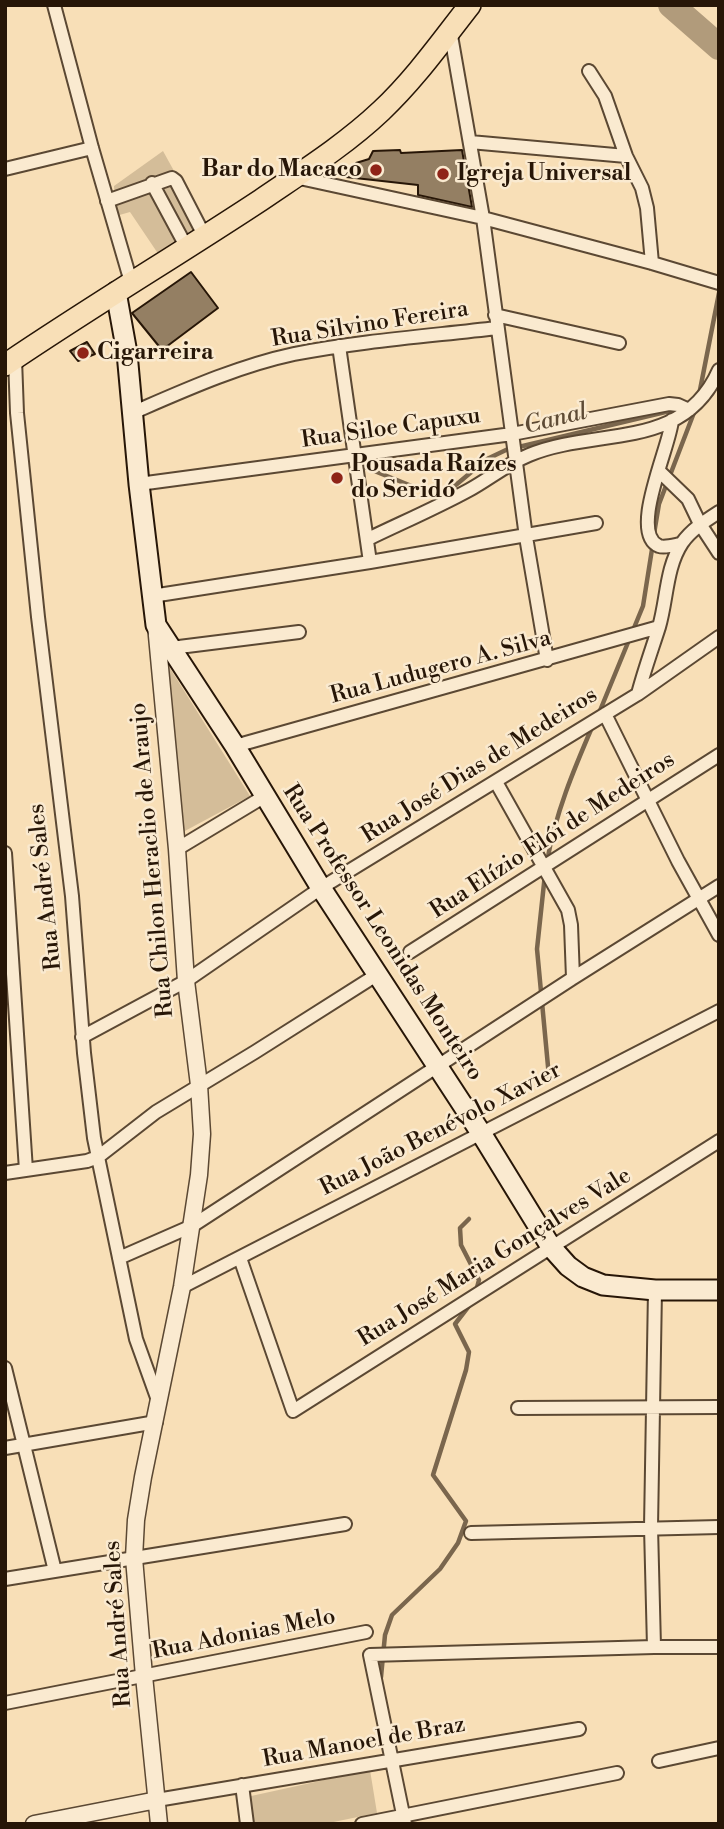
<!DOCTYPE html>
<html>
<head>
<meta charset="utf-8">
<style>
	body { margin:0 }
	#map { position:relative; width:724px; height:1829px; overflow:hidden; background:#f8dfb7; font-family:"Libre Bodoni",serif }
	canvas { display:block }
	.frame { position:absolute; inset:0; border:7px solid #271607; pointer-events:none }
</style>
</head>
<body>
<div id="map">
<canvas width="724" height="1829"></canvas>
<div class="frame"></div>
</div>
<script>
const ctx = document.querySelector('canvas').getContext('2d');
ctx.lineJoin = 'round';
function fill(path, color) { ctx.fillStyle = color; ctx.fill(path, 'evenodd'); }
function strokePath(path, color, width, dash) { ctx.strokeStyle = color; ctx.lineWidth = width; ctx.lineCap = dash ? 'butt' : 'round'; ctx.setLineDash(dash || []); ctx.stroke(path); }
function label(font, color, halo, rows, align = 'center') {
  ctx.font = font + ' "Libre Bodoni",serif'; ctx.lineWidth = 5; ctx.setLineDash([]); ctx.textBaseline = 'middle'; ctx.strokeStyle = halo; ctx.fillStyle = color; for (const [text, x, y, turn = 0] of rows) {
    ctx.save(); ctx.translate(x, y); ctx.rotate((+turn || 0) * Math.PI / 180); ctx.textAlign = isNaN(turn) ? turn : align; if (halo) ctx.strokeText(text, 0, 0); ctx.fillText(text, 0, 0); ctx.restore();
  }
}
fill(new Path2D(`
	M163,151L205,227L161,258L130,212L116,216L114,186Z
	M168,665L250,796L183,832L169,687Z
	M370,1770L377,1813L324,1824H246L242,1798Z`), '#d4bd99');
strokePath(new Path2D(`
	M699,395L719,293
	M357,464L424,491L451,489L487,459L506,450L678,409
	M654,534L659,504L695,410
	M599,713L643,606L653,543
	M547,862C555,814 574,769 593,725
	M545,874L537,949L549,1077
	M469,1219L460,1228L461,1245L479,1280L476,1291
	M381,1677L385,1635L392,1615L440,1569L458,1543L466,1521L433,1475L466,1370L469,1352L455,1324L472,1302`), '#7a664d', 4.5);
strokePath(new Path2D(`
	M671,5L719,47`), '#b19b7b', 26);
const building = new Path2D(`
	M400,150L401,153L462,150L472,207L418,195V185L346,177L356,163L369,159L373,151Z
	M191,272L218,308L162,350L132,313Z
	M87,342L95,354L78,361L70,351Z`);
fill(building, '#947f63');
strokePath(building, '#271607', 2);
const minor = new Path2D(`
	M54,5L92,148L131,282
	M450,30L483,218L526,537L547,660
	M589,71L605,96L626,156L642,188L647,208L652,263
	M470,142L626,156
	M5,169L92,148
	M295,177L483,218L652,263L719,283
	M152,183L187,248
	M107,201L172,178L176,181L205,237
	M495,315L619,343
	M339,346L370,562
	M15,359L17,413L38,617L72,896L84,1053L94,1138L136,1339L159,1403
	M132,413C185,390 238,366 294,354C360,341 429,336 497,328
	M672,420C671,444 628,533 659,546C665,548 675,545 681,544
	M659,471L688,499L700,524L719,553
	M139,484L512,434L669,404L678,405L689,410
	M368,539C401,523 436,508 469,490C489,479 507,464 529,455C596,427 683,452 719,370
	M152,596L370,562L596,523
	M171,648L299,632
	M638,694C644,671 652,649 659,627C667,600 666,567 682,543C691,530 705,521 719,512
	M605,714L678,861L719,935
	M235,746L659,627
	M496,782L568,910L571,925L573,978
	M177,849L265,796
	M5,853L26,1170
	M410,952L719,755
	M82,1037L186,981L321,888L638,694L719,637
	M5,1173L87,1161L98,1157L156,1112L255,1052L378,974
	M119,1258L192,1226L573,978L719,886
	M240,1258L293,1411L719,1141
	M182,1287L719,1011
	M5,1368L55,1571
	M518,1408L719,1407
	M5,1448L156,1422
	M471,1533L719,1527
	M5,1579L345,1524
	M654,1647L651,1527L655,1290
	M5,1703L366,1632
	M659,1761L719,1748
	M242,1785L247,1824
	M157,1800L579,1729
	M362,1824L617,1773
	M405,1824L370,1655L654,1647H719`);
const tertiary = new Path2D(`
	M156,625L177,849L186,981L199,1085L202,1134L199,1175L182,1287L143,1477L136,1520L134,1558L144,1676L159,1824
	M34,1824L157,1800`);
const secondary = new Path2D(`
	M116,292L127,353L139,484L156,625L235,746L321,888L481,1133L551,1247L568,1266L583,1277L603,1285L655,1290H719`);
const primary = new Path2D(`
	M5,365C89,308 176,256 261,200C302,172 345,145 381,111C415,79 441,42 470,5`);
strokePath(minor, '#5b4833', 16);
strokePath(tertiary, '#5b4833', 19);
strokePath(secondary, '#271607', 23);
strokePath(primary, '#271607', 24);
strokePath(minor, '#faead0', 12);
strokePath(tertiary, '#faead0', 16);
strokePath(secondary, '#faead0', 19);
strokePath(primary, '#f8dfb7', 21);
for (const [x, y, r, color] of [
	[376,170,7,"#8f2418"],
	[443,174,7,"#8f2418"],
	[83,353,7,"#8f2418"],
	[337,478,7,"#8f2418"]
]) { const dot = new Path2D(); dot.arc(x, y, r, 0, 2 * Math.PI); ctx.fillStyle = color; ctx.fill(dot); strokePath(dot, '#faead0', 2.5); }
label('bold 23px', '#271607', '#faead0', [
	["Bar do Macaco",362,170,"right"],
	["Igreja Universal",457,174],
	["Cigarreira",97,353],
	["Pousada Raízes",351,465],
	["do Seridó",351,491]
], 'left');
label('23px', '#271607', '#faead0', [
	["Rua Silvino Fereira",370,325,-9],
	["Rua Siloe Capuxu",391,429,-8],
	["Rua Ludugero A. Silva",441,668,-15],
	["Rua José Dias de Medeiros",480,766,-32],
	["Rua Elízio Elói de Medeiros",553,836,-33],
	["Rua Chilon Heraclio de Araujo",153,860,-95],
	["Rua André Sales",46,887,-96],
	["Rua Professor Leonidas Monteiro",382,933,57],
	["Rua João Benévolo Xavier",441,1130,-27],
	["Rua José Maria Gonçalves Vale",495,1258,-32],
	["Rua André Sales",119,1624,-94],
	["Rua Adonias Melo",244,1635,-11],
	["Rua Manoel de Braz",364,1743,-10]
]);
label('italic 24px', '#5e4b35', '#faead0', [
	["Canal",556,420,-14]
]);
</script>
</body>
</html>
